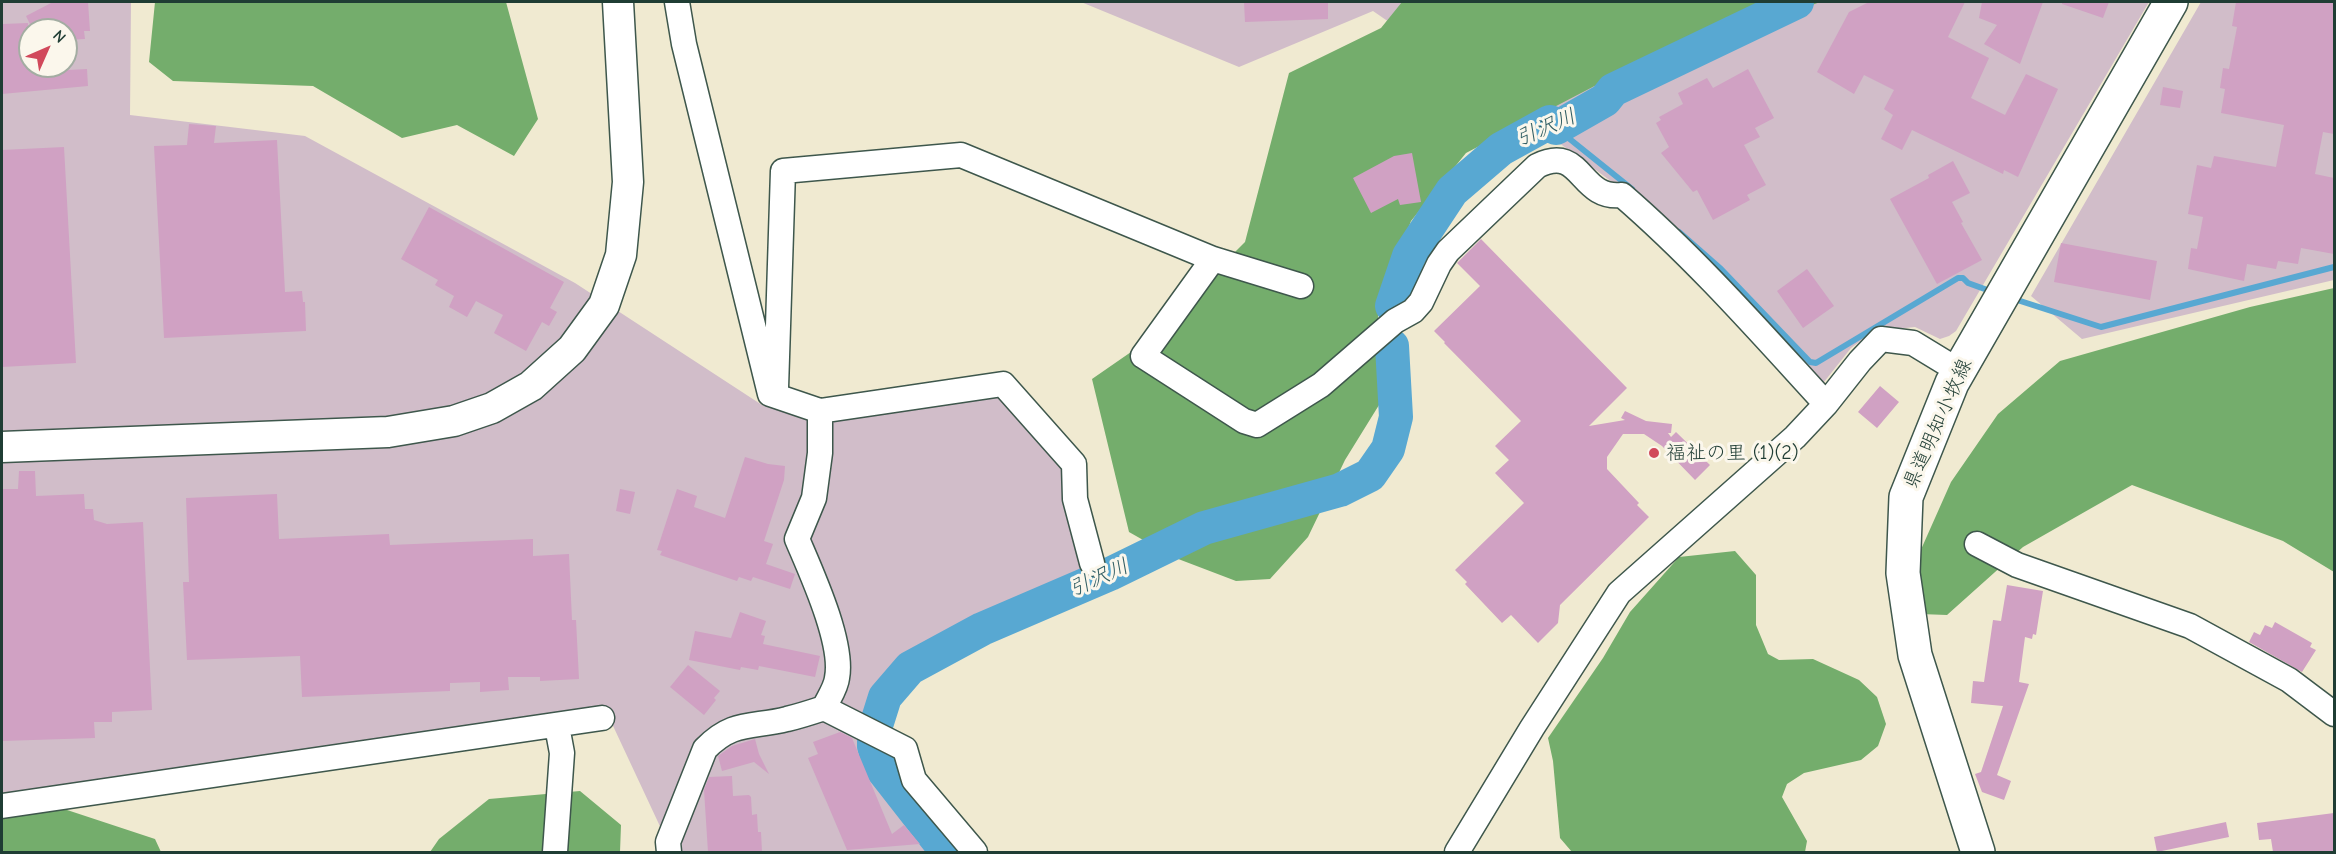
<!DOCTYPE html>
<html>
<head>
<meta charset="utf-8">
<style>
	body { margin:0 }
	#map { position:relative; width:2336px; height:854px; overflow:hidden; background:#f0ead1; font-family:"Comic Neue",sans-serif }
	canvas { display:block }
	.frame { position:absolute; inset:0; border:3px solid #1f3d34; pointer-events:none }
	.north { position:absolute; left:18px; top:18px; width:60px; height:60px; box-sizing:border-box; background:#fbf7ec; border:2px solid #a3ada2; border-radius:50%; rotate:45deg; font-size:16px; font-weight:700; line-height:24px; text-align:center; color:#1f3d34 }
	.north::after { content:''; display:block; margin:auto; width:21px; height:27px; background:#d1495b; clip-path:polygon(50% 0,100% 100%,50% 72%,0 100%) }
</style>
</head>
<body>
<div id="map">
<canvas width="2336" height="854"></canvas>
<div class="frame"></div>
<div class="north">N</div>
</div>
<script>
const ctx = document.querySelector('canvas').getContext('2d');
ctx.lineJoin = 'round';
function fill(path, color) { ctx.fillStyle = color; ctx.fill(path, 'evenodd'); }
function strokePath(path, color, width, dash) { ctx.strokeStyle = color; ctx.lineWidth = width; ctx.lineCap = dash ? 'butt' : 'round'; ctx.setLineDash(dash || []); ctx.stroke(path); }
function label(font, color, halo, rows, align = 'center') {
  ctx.font = font + ' "Comic Neue","Klee One",sans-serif'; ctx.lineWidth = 6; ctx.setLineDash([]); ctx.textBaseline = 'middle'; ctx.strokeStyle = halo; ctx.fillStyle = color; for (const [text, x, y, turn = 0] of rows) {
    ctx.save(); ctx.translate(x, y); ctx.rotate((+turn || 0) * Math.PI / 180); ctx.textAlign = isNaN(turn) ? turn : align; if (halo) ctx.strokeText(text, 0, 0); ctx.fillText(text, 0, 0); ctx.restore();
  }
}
fill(new Path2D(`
	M2,2H131L130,115L305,136L575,283L762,405L808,419L1002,392L1068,466L1069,500L1093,575L924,650L903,664L884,688L868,722L873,762L899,808L938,852H672L607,713L2,799ZM30,30H66V66H30Z
	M1081,2H2149L1956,331L1949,336L1940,339L1915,327L1874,331L1851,348L1820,387L1631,196L1482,86L1373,11L1239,67Z
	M2201,2H2334V280L2082,339L2031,296Z`), '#d1bdc9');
fill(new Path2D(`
	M155,2H506L538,119L514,156L457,125L402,138L313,86L173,81L149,62Z
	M1402,2H1820L1687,53L1608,79L1466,153L1411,221L1378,309L1379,405L1345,460L1308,537L1270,579L1236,581L1173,557L1129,532L1092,379L1144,343L1245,242L1289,73L1381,28Z
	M2334,288V572L2283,541L2132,485L2023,547L1947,615L1920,614L1903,590L1951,482L1998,414L2060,361L2250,307Z
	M1735,551L1756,575V625L1768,654L1779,660L1813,659L1859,680L1877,697L1886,724L1878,746L1861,760L1804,773L1787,784L1782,797L1807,841L1805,852H1572L1560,838L1553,761L1548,738L1603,658L1630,612L1679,557Z
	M580,791L621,825L620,852H430L439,839L489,799Z
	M55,806L155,839L161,852H2V812Z`), '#74ad6c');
strokePath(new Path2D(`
	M1556,128L1632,189
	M1679,232L1721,269L1810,362L1816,363L1958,278H1963L1968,283L1993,292
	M2011,298L2101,327L2334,267`), '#58a8d2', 6);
strokePath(new Path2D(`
	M1392,306L1409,256L1452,191L1501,149L1550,122L1556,128L1605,100L1613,90L1797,2
	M947,852L879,765L874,746V732L885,697L910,668L982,629L1110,574L1204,528L1340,490L1370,475L1388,449L1396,417L1392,346`), '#58a8d2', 34);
fill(new Path2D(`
	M53,2H88L90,31H84L85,39L66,40V30H33L26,16Z
	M1244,2H1328V19L1245,22Z
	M1869,2H1965L1948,37L1989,58L1971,98L2005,115L2026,74L2058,89L2018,177L2004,170L2003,174L1912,130L1902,150L1881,139L1893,115L1884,109L1894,90L1864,75L1854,94L1817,72L1849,12Z
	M1982,2H2043L2020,64L1984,44L1997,25L1979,18Z
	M2062,2H2109L2103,18L2062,4Z
	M2236,2H2334V134L2323,132L2315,174L2334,178V254L2301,248L2298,264L2278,261L2276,269L2247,264L2244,281L2188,269L2191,248L2197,249L2203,217L2188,214L2197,165L2211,168L2214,156L2276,167L2284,125L2221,113L2225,89L2220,88L2223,68L2229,69L2237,27L2232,26Z
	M28,23L30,66H68V70L87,69L88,86L2,94V27L3,24Z
	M1748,69L1774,118L1755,128L1760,137L1744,145L1766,185L1747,195L1750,200L1713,220L1697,190L1693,192L1661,153L1669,147L1656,123L1661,120L1659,117L1683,104L1678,93L1707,78L1713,88Z
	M2163,87L2183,91L2180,108L2160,105Z
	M189,124L216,126L214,143L277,140L285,292L302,291L303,302H305L306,331L164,338L154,146L187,145Z
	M64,147L76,363L2,367V150Z
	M1412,153L1421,202L1400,205L1398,199L1371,213L1353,178L1394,156Z
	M1953,161L1970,193L1952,202L1963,222L1961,223L1982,260L1937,284L1890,199L1929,178L1928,175Z
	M429,207L564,282L550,308L557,312L549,326L542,322L526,351L494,333L503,315L476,301L467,317L449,307L454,296L435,285L438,280L401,259Z
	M1481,239L1627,388L1589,426L1625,420L1621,418L1625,411L1646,421L1672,424L1671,433H1668L1671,437L1676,432L1710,465L1695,480L1662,446L1644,434H1623L1607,457V469L1639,503L1637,505L1649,517L1560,605L1558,623L1538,643L1511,615L1502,623L1465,584L1467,582L1455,570L1524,503L1495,473L1509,460L1495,446L1521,421L1444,343L1445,342L1434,331L1480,286L1457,263Z
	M2061,243L2157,261L2150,300L2054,282Z
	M1807,269L1834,306L1803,328L1777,291Z
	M1880,386L1899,402L1877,428L1858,412Z
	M745,457L768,464L785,466L784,480L764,541L773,544L766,564L795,574L790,589L753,577L751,581L739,577L737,581L660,555L662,551L657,550L677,489L697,496L694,507L725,518Z
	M19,471H35L36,496L84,494L85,509H93L94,520L107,524L143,522L152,710L112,712V722H94L95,738L2,741V489H18Z
	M620,489L635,492L630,514L616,511Z
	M277,494L279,539L389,534L390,545L533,539V556L569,554L572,620H576L579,679L540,681V677H508L509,690L480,692V682L450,683V691L302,697L300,656L187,660L183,582H189L186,498Z
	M2007,585L2043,591L2036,635L2033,634L2032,639L2025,637L2019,682L2029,684L1997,775L2011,781L2004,800L1982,792L1975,774L1981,772L2003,706L1971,703L1973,681L1984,682L1993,620L2001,621Z
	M740,612L766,621L761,635L765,636L763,644L820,656L815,677L759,666L758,670L741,667L740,670L689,660L695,631L731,638Z
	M2275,622L2312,643L2310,647L2316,650L2302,672L2249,642L2254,632L2260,635L2265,625L2272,628Z
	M688,665L720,691L714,698L716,700L704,715L670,687Z
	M840,732L852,738L892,834L904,825L920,844L847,850L808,758L818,754L813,742Z
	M755,739L759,754L769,774L754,762L722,771L718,756L732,746Z
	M732,776L733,796L749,795L751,797L752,815L757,814L758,832H761L762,852H708L704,790L709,777Z
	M2334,813V852H2273L2271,839L2259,840L2257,823Z
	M2226,822L2229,837L2157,852L2154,837Z`), '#d0a1c3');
const minor = new Path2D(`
	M677,2L684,44L770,394L820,411L1003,384L1074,464L1075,499L1092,563
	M1213,259L1143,356L1244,421L1257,425L1321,385L1395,321L1413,311L1421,302L1439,264L1448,251L1537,166C1583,143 1578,200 1622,195C1696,259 1760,332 1826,404
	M776,388L783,171L961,155L1213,259L1301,286
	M820,411V453L814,498L797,539C811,572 844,643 837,678C836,688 828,699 824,708
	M1977,544L2017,565L2190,626L2289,680L2334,714
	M2,806L602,718
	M555,852L562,753L557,726
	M669,852L668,842L705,749C733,720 752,728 787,719C800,716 812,712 824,708L905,749L914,780L975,852
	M1457,852L1532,728L1619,593L1795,437L1826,404L1860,361L1881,339L1913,343L1959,371`);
const tertiary = new Path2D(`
	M2,447L388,432L454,421L492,408L531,386L572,349L604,305L621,255L628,182L618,2`);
const secondary = new Path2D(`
	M1978,852L1915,655L1903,573L1906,497L1952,383L2171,2`);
strokePath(minor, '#3e574c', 27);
strokePath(tertiary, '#3e574c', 33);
strokePath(secondary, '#3e574c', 36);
strokePath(minor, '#fff', 24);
strokePath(tertiary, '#fff', 30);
strokePath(secondary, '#fff', 33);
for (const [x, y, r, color] of [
	[1654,453,6,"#d1495b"]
]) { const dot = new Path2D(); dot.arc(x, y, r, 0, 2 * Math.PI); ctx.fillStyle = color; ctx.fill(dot); strokePath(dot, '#fbf7ec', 2); }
label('20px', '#1f3d34', '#fbf7ec', [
	["県道明知小牧線",1938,424,-66]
]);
label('20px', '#1f3d34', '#fbf7ec', [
	["福祉の里 (1)(2)",1666,453]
], 'left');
label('italic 21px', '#305d63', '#fbf7ec', [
	["引沢川",1546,128,-23],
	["引沢川",1099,578,-24]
]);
</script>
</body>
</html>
